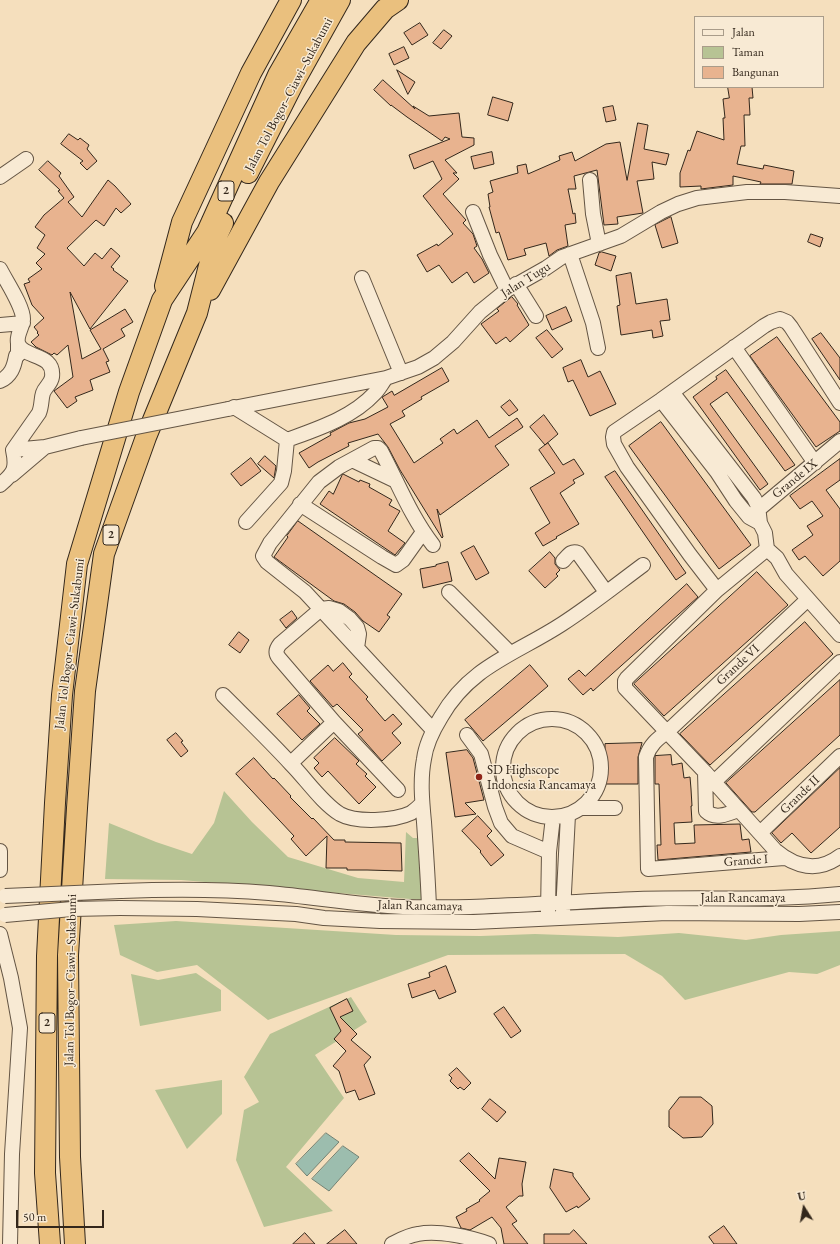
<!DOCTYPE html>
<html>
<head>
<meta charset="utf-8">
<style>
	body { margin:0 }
	#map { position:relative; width:840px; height:1244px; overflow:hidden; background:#f5dfbd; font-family:"EB Garamond",serif }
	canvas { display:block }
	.legend { position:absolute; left:694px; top:16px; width:130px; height:72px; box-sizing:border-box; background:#f8ead4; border:1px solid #a99c8a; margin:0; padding:5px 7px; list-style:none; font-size:12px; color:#33271b }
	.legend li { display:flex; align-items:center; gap:8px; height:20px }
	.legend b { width:20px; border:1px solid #a99c8a }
	.north { position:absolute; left:784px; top:1188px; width:40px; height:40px; -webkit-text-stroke:3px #f8ead4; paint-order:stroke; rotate:349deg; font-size:11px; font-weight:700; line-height:16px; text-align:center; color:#33271b }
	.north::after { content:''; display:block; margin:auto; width:14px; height:18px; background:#33271b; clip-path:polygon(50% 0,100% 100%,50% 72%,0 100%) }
	.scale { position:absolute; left:16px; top:1210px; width:88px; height:18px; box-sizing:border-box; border:2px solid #33271b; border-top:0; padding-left:5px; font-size:12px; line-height:14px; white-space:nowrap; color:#33271b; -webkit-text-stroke:3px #f8ead4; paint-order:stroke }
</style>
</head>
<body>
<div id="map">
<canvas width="840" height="1244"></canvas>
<ul class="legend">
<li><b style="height:5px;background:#f8ead4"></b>Jalan</li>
<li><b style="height:11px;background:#b7c394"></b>Taman</li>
<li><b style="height:11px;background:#e8b38f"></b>Bangunan</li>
</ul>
<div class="north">U</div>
<div class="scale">50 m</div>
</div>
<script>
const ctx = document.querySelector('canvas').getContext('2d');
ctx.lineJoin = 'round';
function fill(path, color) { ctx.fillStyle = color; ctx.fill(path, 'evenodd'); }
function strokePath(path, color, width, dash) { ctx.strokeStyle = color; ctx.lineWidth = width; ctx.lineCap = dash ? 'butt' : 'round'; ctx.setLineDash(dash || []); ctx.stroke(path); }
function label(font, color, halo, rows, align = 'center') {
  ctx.font = font + ' "EB Garamond",serif'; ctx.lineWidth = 3; ctx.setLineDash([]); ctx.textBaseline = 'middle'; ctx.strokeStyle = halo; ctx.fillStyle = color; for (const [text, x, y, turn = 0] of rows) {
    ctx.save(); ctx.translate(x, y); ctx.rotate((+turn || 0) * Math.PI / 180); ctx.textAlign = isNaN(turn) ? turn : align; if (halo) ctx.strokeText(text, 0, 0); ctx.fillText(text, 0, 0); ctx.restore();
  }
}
fill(new Path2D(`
	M224,791L252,822L288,857L358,878L404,882L406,832L413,838H421L422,900L181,880L105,879L109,823L156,842L192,854L214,823Z
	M176,921L396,935L481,936L535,934L618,937L679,933L746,940L781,935L840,931V965L817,974L789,972L685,1000L662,976L625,954L448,955L268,1020L197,965L157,972L120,955L114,925Z
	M196,973L221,990V1011L140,1026L131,974L158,980Z
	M351,997L367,1022L315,1055L344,1098L286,1167L333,1211L264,1227L236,1160L244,1110L259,1102L244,1077L270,1034Z
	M222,1080V1114L187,1149L155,1090Z`), '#b7c394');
const water = new Path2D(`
	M326,1133L339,1142L307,1176L296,1164Z
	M343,1146L359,1157L329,1191L312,1179Z`);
fill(water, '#9cbdae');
strokePath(water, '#728173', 1);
const building = new Path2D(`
	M420,23L428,35L412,45L404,33Z
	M444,30L452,36L441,49L433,43Z
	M404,47L409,58L394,65L389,54Z
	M397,70L415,82L408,94Z
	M383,80L415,109L413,106L429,116L459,113L462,137L474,138V145L445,160L457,173H453L459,179L443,194L466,220L463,223L473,234L477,246L474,248L482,259L489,273L474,283L467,272L452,283L439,265L427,272L417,255L437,244L438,246L453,234L423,196L442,179L433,161L414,169L409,155L450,139L445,137L442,141L407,117L391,105V106L374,90Z
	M728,87H752L753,98H749L750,115H744L745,146H741L737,164L763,169L764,165L794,171L792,184H760L761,182L733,176V185L701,189V186L680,187V173L688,150L690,151L697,131L724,140L723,118H725L723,99L729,98Z
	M493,97L513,103L508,121L488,115Z
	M613,106L616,120L606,122L603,108Z
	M638,123L648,125L644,149L669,154L666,165L652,162L654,179L637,181L643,213L617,217L618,224L604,225L597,170L574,176L576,189H568L573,214L575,213L576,223L565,225L568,246L557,250L549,256L546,243L524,249L526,255L508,260L499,232L496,233L489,207H490L488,194L493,192L490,181L518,173L517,166L526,164L528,174L560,160L559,156L572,152L575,161L606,144L620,142L627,180Z
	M69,134L78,140L80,138L89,145L87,149L97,161L87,170L80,163L83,161L61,144Z
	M492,152L494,164L474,169L471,157Z
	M48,161L61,173L59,176L74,197L68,202L82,217L108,180L115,186L131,204L121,213L116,208L104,226L96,220L67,248L84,266L95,253L102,259L111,248L120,256L111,267L114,269L113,270L128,281L90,329L70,292L82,359L101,349L90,330L125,309L133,322L121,329L125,336L103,349L109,361L106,362L110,372L90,380L93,390L75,397L77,401L67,408L54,391L73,377L68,345L57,355L54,353L52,355L36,347L31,342L39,335L37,333L38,332L34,327L44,318L32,305L24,284L30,282L28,279L42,269L36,263L45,254L37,248L45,235L35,227L44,215L64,198L58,191L60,190L39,170Z
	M671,217L678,243L662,248L655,225Z
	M811,234L823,238L820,247L808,242Z
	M602,252L616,256L611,271L595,265L599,253Z
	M631,273L636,304L667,299L670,320L660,321L663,336L653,338L652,330L621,335L617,306L620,305L616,276Z
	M512,297L518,304L517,305L529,325L510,342L506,337L496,344L481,324L499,311L497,309Z
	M566,307L572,321L552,330L546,316Z
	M547,330L563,349L552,358L536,338Z
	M821,333L840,358V380L812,339Z
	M777,337L840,422V431L816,447L750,356Z
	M581,360L588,377L600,371L616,404L590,416L573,380L568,382L563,368Z
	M442,368L449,381L421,397L422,399L402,411L405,416L390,424L414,463L443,443L440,439L454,429L457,434L477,420L489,438L517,418L523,427L495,446L509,465L440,515L437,509L443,537L442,538L400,470L388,447L378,434L348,443L349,446L318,462L309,468L299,453L331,435L330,433L332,432L349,423L365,419L388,407L382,397L384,396L392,391L394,395Z
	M726,370L795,465L785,471L727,392L710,404L768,484L760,490L693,397L717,379L716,377Z
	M510,400L518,410L509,416L501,407Z
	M544,415L558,434L545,445L530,427Z
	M661,422L751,545L719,569L629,446Z
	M548,443L563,465L574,459L584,474L573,480L575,483L560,493L579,524L556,537L557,538L543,546L535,533L550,523L530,488L555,473L539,450Z
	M265,456L276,466L274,478L258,464Z
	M251,458L261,471L241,486L231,474Z
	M840,459V480L826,490L840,509V561L823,576L805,556L799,560L792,550L813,535L807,526L823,516L812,501L800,509L790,496Z
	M615,471L686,573L676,580L605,477Z
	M343,474L359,482L360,480L370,484L369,487L392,500L389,505L400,511L388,531L405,543L395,555L320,504L329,491L333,494Z
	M298,521L402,594L387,615L390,617L379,632L363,621L355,612L344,604L334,601L323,593L274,557L288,537L287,536Z
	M474,546L489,573L476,580L461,553Z
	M550,552L555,558V564L560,570L556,574L558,576L545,588L529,571Z
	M448,562L452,581L423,588L420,569L436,566V565Z
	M757,572L788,605L664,716L634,684Z
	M687,584L698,597L593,691L591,688L583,695L568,679L579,670L585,676Z
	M292,611L297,618L286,628L280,620Z
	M805,622L833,654L710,765L680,734Z
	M239,632L249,640L240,653L229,645Z
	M343,663L352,674L349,677L368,697L366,699L385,721L393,714L402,724L392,733L401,743L382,761L358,734L363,730L337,704L333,707L310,681L328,665L333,671Z
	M530,665L548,686L483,741L465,720Z
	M840,680V735L755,812H752L726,783Z
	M299,695L310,708L307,711L320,724L302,740L277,714Z
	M176,733L183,741L181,742L188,751L181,757L167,740Z
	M335,738L359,761L356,764L367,774L365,776L376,787L359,804L328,771L322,777L314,768L319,763L314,758Z
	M642,743L638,757V784H605V744Z
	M467,750L473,758L484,800L465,803L476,814L455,817L446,753Z
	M671,755L672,765L682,763L684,778L690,777L691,789L692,806H691L692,822L674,823L675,844L695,843L694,825L740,824L742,840L749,839L751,852L658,860L657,845H661L659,784H655V756Z
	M254,758L273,779L274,778L291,796L290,797L312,819L313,818L334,840H345V842L401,843L402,871L367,870H347V868H326L327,836L306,856L291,839L294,836L236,774Z
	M840,768V827L811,853L792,833L781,843L772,833Z
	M478,816L492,831L487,836L504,855L491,866L480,852L481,851L462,831Z
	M446,966L456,992L439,999L435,990L412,998L408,984L430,977L429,973Z
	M347,999L353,1011L340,1017L357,1034L351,1040L371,1057L364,1065L375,1094L359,1100L355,1090L346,1093L339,1071L333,1066L346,1051L334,1039L341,1031L330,1008Z
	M504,1007L521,1031L511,1038L494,1014Z
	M457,1068L471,1083L464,1090L460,1087L458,1089L450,1081L452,1078L449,1075Z
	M680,1097H701L712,1106L713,1124L702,1137L683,1138L669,1127V1111Z
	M490,1099L506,1112L497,1122L482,1109Z
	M469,1153L495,1179L499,1158L526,1162L522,1184L523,1196H519L506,1207L517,1221L512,1224L528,1244H504L501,1228L492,1217L470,1230L461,1228L456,1217L467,1211L466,1209L480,1201L479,1200L490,1191L460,1161Z
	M554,1169L573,1173V1176L590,1199L578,1208L577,1206L566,1212L550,1188Z
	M724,1226L737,1244H714L709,1237Z
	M345,1230L357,1244H327Z
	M574,1230L587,1244H544V1234H569Z
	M305,1233L315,1244H293Z`);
fill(building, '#e8b38f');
strokePath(building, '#33271b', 1);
const minor = new Path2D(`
	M0,177L26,159
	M590,180L593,214L599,244
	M473,212L490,255L507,290
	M570,254L593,323L598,348
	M0,269C6,281 23,306 23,319C23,327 16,335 18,343C22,359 55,352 52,377C51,384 45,387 43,393C41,399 42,406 39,413L13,450C17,469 14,473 0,485
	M362,278L401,373
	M516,284L536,316
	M0,325L23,323
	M734,347L815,463
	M0,381C11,376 14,367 16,356L18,355V343
	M672,392L754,498L758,506L760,523L765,533L767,549L777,558L786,574L840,635
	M661,400L717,472L736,501L749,517L760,523
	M234,407L287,440L284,471L281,483L246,522
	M228,409L386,378L418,367L434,358L453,342L480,312L507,290L546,268L562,257L621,236L661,212L678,204L697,198L747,192H785L840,196
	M287,440C317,429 352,418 375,393C379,389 382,383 386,378
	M13,450L45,447L81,438
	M352,460L396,481
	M12,475L45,447
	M300,504L382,557L396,565L403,560L423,532
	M753,514L840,441
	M767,549L717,590L627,678L625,681V688L705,772L775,850C795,867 818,873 840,856
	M563,561C568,556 571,550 578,553L606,592
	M717,590L690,555L627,467L614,444L613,437L614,432L661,400L764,326L771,322L780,319L787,322L791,327L840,403
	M449,592L510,653
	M357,648L359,634L357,627L350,619L339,611L329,608L321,609L280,644C276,649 275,653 279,658L334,722L398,790
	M223,695C246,718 269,740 291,764C306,779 322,803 340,814C356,823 394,821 411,813C415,810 419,807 422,803
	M503 768a49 49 0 1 1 98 0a49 49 0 1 1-98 0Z
	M433,730L305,592L267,562L263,556L270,543L319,482L339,467L374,448H378L381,451C398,483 411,517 433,545
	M467,735L481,754L495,807L501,823L512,836L549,852
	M291,763L334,722
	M705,772L706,811C715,820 728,814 738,810
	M714,782L840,662
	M581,808H615
	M760,833L840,756
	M0,851V870
	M784,858L648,869L646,757C650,745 657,739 667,732L808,599
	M121,891C171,889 220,889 269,893C314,897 358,905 403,907C481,909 559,902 638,899C705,897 773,901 840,894
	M429,907C428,879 426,851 424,822C422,801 420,779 424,759C426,743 433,730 441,717C470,666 516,654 562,624C590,606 616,585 643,565
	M120,908L197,909L296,914L324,918L380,921L474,922L667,913L799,914L840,912
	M548,912L549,852L553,817
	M563,912L568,815
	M0,934L11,978L20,1028L12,1154L10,1244
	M392,1244C400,1240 409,1235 418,1234C438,1230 470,1237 489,1244`);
const highway = new Path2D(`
	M248,173L292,86L340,0
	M165,286L182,222L251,73L291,0
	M210,290L269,182L356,43L385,9L398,0
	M50,1244L45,1173L47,956L55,803L62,695L77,564L129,392L162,300L207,232L278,75L321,0
	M75,1244L70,1157L68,955L77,808L85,691L104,554L146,437L197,313L216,238L223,223`);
strokePath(minor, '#645544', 16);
strokePath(highway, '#33271b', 22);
strokePath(minor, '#f8ead4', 14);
strokePath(highway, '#eac07e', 20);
const minorBridge = new Path2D(`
	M81,438L228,409
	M5,896L121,891
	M5,915L72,909L120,908`);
strokePath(minorBridge, '#645544', 16, []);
strokePath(minorBridge, '#f8ead4', 14);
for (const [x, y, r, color] of [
	[479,777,4,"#8f2418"]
]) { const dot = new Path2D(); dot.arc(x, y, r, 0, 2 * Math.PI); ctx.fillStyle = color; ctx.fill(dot); strokePath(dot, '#f8ead4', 1.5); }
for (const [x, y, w] of [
	[226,191,16],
	[111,535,16],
	[47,1023,16]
]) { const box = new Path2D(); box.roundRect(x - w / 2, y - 10, w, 20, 3); ctx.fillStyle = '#f8ead4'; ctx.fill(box); strokePath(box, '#33271b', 1); }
label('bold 12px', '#33271b', null, [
	["2",226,191],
	["2",111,535],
	["2",47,1023]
]);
label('13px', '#33271b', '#f8ead4', [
	["Jalan Tol Bogor–Ciawi–Sukabumi",289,95,-62],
	["Jalan Tugu",526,280,-32],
	["Grande IX",795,479,-39],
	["Jalan Tol Bogor–Ciawi–Sukabumi",70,644,-83],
	["Grande VI",738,665,-43],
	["Grande II",800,795,-44],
	["Grande I",746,861,-4],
	["Jalan Rancamaya",743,898],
	["Jalan Rancamaya",420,906,1],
	["Jalan Tol Bogor–Ciawi–Sukabumi",71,980,-89]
]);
label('13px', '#33271b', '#f8ead4', [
	["SD Highscope",487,770],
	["Indonesia Rancamaya",487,785]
], 'left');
</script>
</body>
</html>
